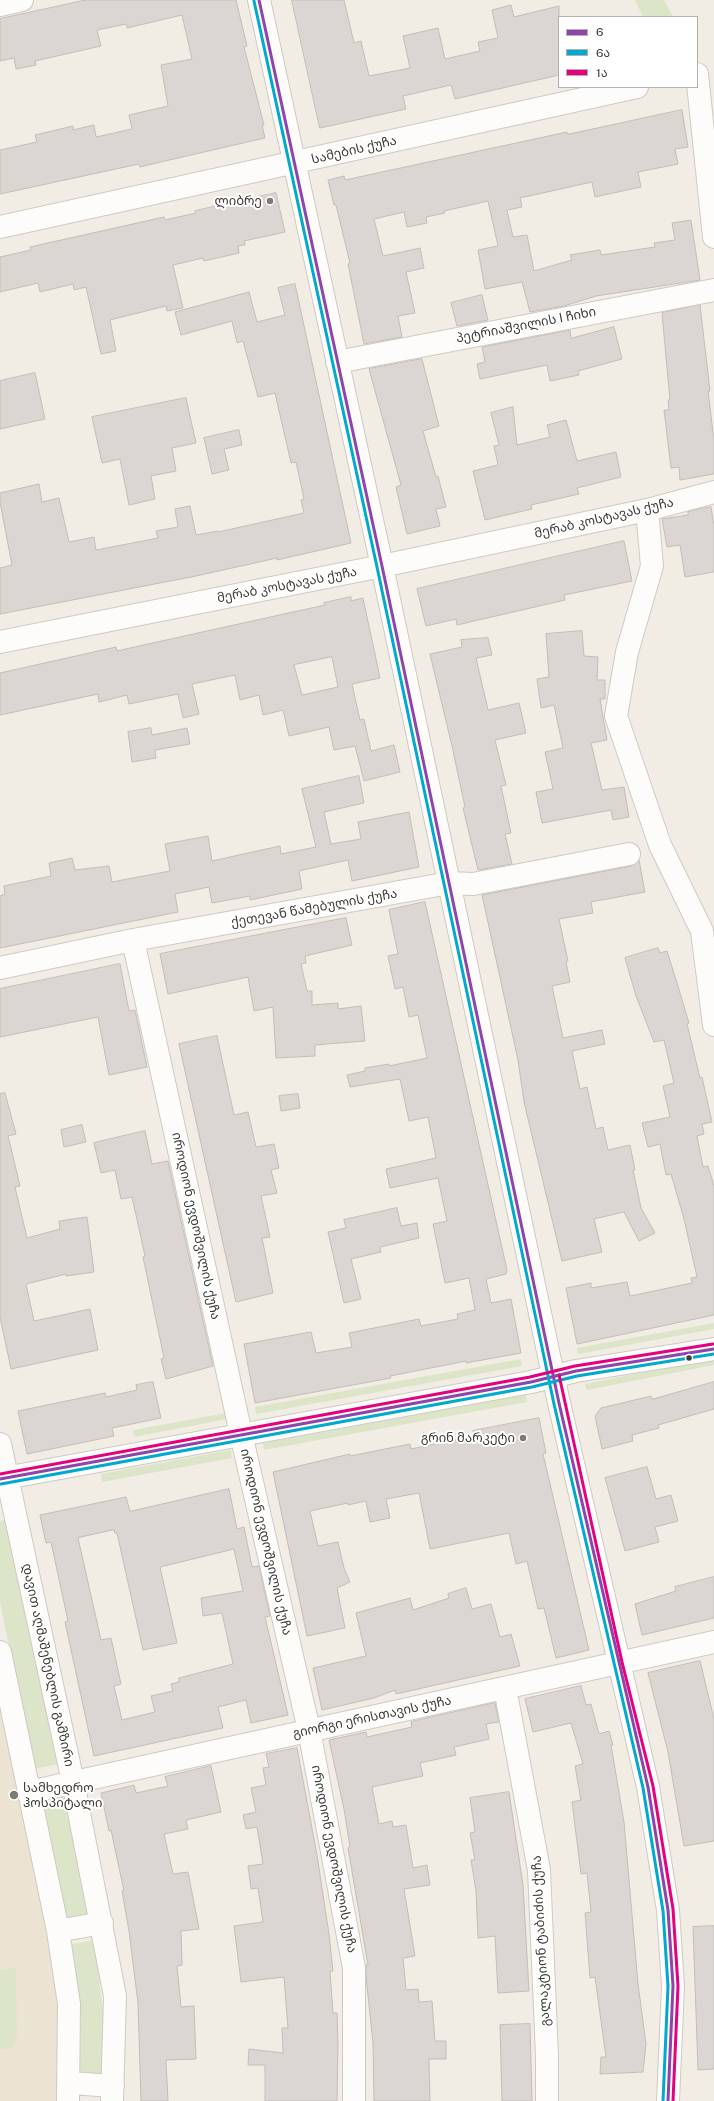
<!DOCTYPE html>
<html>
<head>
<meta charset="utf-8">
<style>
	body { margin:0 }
	#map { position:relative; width:714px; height:2101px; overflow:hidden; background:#f1ede4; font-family:"Public Sans","Noto Sans Georgian",sans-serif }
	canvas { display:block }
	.legend { position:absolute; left:558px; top:16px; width:140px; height:72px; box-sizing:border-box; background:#fff; border:1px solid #b3b1af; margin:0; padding:5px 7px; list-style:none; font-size:12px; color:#403c36 }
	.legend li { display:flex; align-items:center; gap:8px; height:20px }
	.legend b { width:20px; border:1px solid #b3b1af }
</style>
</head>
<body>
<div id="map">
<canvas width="714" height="2101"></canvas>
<ul class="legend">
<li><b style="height:5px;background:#8e44ad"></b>6</li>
<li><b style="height:5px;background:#00a9ce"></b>6ა</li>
<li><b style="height:5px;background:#e5007d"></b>1ა</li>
</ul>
</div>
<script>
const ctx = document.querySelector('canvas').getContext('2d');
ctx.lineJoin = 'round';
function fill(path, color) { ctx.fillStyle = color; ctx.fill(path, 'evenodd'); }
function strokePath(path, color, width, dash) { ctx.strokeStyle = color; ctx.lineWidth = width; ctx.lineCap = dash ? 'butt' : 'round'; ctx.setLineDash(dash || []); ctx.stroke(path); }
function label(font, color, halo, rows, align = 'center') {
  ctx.font = font + ' "Public Sans","Noto Sans Georgian",sans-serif'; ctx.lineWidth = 4; ctx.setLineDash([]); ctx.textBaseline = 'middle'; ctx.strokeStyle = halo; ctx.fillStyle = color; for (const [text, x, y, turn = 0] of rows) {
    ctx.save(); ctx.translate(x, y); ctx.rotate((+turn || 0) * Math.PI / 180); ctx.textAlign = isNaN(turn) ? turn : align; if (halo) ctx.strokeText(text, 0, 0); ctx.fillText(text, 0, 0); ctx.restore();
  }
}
fill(new Path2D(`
	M0,1667L54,1922L66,2101H0Z`), '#ece3d3');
fill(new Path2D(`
	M635,0H664L673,17H643Z
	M714,1323V1329L578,1354L577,1348Z
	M714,1358V1365L587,1390L585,1384Z
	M521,1359L522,1366L256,1414L255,1407Z
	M526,1395L527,1402L264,1450L263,1443Z
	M226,1413L227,1419L134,1437L133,1430Z
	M231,1450L232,1458L102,1482L101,1474Z
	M9,1519L61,1763L35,1769L0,1603V1521Z
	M66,1795L91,1913L65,1918L40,1801Z
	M94,1940L104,2019L102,2074L80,2073L81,2005L71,1944Z
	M16,1967L17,2036L13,2047L0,2050V1970Z`), '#dce5c8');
const building = new Path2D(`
	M86,0H236L247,46L244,47L264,125H262L265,138L165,161L140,167L139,164L0,194V150L37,142L35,135L73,126V130L94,125L96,137L132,129L129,115L168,106L161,65L192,59L182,15L127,28L126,24L97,30L101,46L35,61L36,65L16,69L14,58L0,61V19Z
	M292,0H344L354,43L361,41L369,76L410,68L403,36L438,28L445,59L480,51L478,42L498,38L492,10L511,5L514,17L559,6V75L455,99L451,85L403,96L406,109L320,128Z
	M682,110L688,147L675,149L678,164L638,172L641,187L595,197L592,182L520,198L522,207L507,210L513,237L527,235L534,271L572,260L570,255L600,250L601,255L655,247L654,243L675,240L672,223L691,220L700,280L596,296L564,306L530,312L522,282L485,289L478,250L498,246L488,201L444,211L445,213L426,217L427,223L407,227L404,212L374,219L383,256L420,248L424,268L406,272L415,313L398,316L402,337L364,344L348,264L350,263L336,205H334L328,180L344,176L345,180L567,132L568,134Z
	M276,193L285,232L244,241L245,245L238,246L239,253L204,261L203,258L173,265L183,308L167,311L166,306L110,320L116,351L101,354L86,287L74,290L73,284L40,292L38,283L0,292V257L31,250L30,247L164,217L165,220L196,213L195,211Z
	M295,284L351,543L277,560V558L196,576L0,614V568L12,565L0,502V493L39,484L42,502L59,498L69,542L94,537L96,550L158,538L156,531L178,527L175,509L190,506L196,535L218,531V532L304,513L301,500L304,499L296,462L291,463L275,393L258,397L243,341L237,343L232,321L181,335L175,312L249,292L257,322L285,315L278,288Z
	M482,295L488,320L457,326L451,303Z
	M700,305L710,391H708L714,440V474L680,480L679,467L671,468L664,410H669L668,400H670L662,313Z
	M614,327L622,359L578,371L579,375L550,381L547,365L480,379L477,364L485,362L482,347L570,330L571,338Z
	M422,359L439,426L423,431L436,477L438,476L446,507L436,509L440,526L407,534L396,487L401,485L369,369Z
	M35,373L45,419L0,429V381Z
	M186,398L196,443L172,448L176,471L151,476L155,499L129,505L120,459L102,463L92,417Z
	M513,407L517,445L550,437L547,425L566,420L577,461L616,452L621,477L577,488L579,494L531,505L532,509L485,520L473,471L498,465L494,446L499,445L491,413Z
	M239,430L242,445L224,449L229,470L212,474L204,438Z
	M711,507L714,525V572L685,577L680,545L667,547L662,519L688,515V512Z
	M624,541L632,581L564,595L565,600L457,625L456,619L426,626L417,589Z
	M351,597V601L363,598L380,678L352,684L360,720L364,719L371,751L394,745L400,772L364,781L355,746L334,750L329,727L289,736L283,710L263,715L259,695L240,700L235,675L192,684L199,714L183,718L178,694L129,704L127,695L99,702L98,694L0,715V673L116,647L117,651L148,644L325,605L324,603ZM332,657L338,687L302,695L294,665Z
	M582,631L584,656L598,657L597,680H605V699H600L607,740L591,743L602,790L624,787L629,817L613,820L611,810L542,823L536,792L553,789L545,752L563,748L554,705L541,708L537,679L549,677L546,634Z
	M488,638L492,655L476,658L488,710L519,703L526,733L495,740L506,785L501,786L511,833L505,834L512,864L478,870L463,808L465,807L452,746L430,654L462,647L461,640Z
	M151,728L152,735L187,728L190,744L155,750L156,758L132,762L128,732Z
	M359,776L364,803L324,812L331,844L361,839L358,822L409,812L419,867L352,881L348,860L299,871L302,889L250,900V896L212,903L209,887L175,894L178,912L0,948V896L5,894L4,886L51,876L49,863L72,858L75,870L109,866L112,882L170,871L165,844L208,836L212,861L280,846L281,854L316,847L302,789Z
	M639,860L645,892L591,902L593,913L559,919L568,961L566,962L570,982L552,986L563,1038L602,1030L605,1044L572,1051L580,1089L587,1087L596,1129L603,1127L608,1150L630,1145L635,1170H633L641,1208L655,1233L639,1241L624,1212L594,1219L602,1252L562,1261L524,1102L518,1060L482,895L631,866Z
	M425,902L507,1270L506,1274L486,1279L491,1303L511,1299L521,1353L466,1363V1361L390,1376L391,1378L255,1403L244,1344L311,1332L316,1353L352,1347L349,1333L419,1319L421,1326L458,1319L457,1314L475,1310L469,1278L445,1283L433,1224L447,1221L438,1178L390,1188L386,1169L436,1158L428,1117L409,1121L400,1079L350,1087L347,1075L365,1071V1068L389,1064V1066L427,1058L418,1015L409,1017L403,987L395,989L388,956L398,954L389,910Z
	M346,918L352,945L305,956L306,963L301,964L307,991H312V1005L338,1003V1009L361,1006L365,1041L315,1045V1056L276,1058L273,1007L254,1011L248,977L168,994L160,954Z
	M658,948L660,953L667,951L677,983L689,1023L687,1024L700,1078L702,1077L712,1122L702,1124L704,1134L697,1136L703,1167L708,1166L714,1186V1315L577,1344L566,1288L591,1283V1288L627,1282L630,1296L692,1283L691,1278L697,1277L684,1219L671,1174L666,1175L660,1144L648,1147L642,1123L670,1117L663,1086L674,1083L664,1040L654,1042L636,996L625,958Z
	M120,964L129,1011L135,1010L147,1067L109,1075L98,1017L0,1037V989Z
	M217,1036L234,1115L248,1112L256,1147L274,1144L279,1168L271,1170L277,1193L261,1196L270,1237L262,1238L273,1293L236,1302L179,1044Z
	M5,1093L16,1134L8,1136L20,1186L15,1187L27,1238L60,1229L59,1221L87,1217L94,1272L66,1276V1274L26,1284L34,1321L90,1309L98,1350L11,1369L0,1317V1094Z
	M298,1094L300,1108L281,1111L279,1096Z
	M82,1125L86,1142L64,1147L61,1130Z
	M145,1131L152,1164L168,1161L213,1366L166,1379L161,1359L164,1358L143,1257L145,1256L132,1197L121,1199L115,1170L101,1173L94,1143Z
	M397,1208L401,1226L417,1223L419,1238L380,1247L381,1252L351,1259L361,1299L344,1303L328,1232L346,1228L344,1220Z
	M153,1382L161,1418L112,1428L114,1436L27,1454L18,1411L105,1393L106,1397L137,1390L136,1385Z
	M714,1382V1409L658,1425L659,1428L632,1435L633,1441L602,1449L595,1416L601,1408L651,1396L652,1399Z
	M539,1418L546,1453L543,1454L589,1650L556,1658L544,1608L538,1609L527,1561L516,1564L509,1533L430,1549L419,1493L386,1499L390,1518L370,1522L366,1501L348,1505V1503L310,1511L318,1546L338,1542L344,1568L350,1582L337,1588L345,1628L307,1636L273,1472L350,1454V1456L410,1444L411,1449L474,1436L473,1431Z
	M647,1467L656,1499L671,1495L678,1521L655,1527L659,1542L625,1551L605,1478Z
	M229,1489L237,1529L244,1527L252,1567L259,1566L270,1616L265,1617L288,1715L251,1723L246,1700L218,1707L223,1728L94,1756L65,1622L68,1621L51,1542L46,1543L40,1515L126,1497L130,1511ZM114,1530L115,1533H117L143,1650L177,1643L160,1567L234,1549L243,1591L201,1598L203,1616L222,1613L233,1664L179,1678V1682L171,1684L173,1691L151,1696L155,1712L122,1720L114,1686L121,1684L111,1638L101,1640L78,1538Z
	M714,1577V1618L642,1635L635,1604L676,1591L675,1587Z
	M466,1588L472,1609L491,1604L500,1637L511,1634L520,1666L396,1694L395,1690L374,1698L322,1710L313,1668L366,1656L356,1613L410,1598L413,1610L449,1598L448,1594Z
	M700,1661L714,1719V1841L684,1846L668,1752L648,1673Z
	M581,1686L586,1705L591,1704L599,1734L609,1731L613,1745H611L624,1822L638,1984L646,2044L643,2072L600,2074L601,2057H606L595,1977L590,1978L585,1913L591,1912L587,1873L581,1874L572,1802L581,1800L575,1766L583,1764L571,1723L533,1732L525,1699Z
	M495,1703L499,1722L486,1724L489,1739L454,1747L456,1755L420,1763L423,1776L372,1787L379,1824L392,1821L393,1827L406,1825L413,1868L427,1865L430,1885L404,1889L415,1956L403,1958L406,1990L418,1989L419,2002L432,2001L435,2041H446V2059H429L430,2101H374L373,2043L366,1976V1965H368L348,1848L350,1847L344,1809L329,1740L366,1732L367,1737L412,1727L411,1722Z
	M297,1748L317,1855L329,1934L333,1971L330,1972L333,2013H337L338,2044L337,2101H265V2065H248L249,2049L283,2053L282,2028H288L284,1977L241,1982L234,1926L263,1922L258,1888L251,1889L248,1866L263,1864L257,1827L246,1829L243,1815L256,1812L251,1788L266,1785L263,1768L269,1767L266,1754Z
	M211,1766L221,1812L186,1820L188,1829L164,1834L173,1874L188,1872L199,1929L181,1931L182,1965L177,1966L181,2007L194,2006L196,2059L166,2060L168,2101H141L138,2003L129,1931L122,1891H124L111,1830L109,1831L101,1793L134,1785L136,1793L168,1786L165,1777Z
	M509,1792L523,1885L529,1991L498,1993L495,1936L478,1938L476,1891L471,1860H475L470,1833L475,1832L470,1798Z
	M714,1926V2069L698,2070L693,1927Z
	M530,2024L532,2101H502L500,2025Z`);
fill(building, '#dbd6d1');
strokePath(building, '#c2bdb8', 1);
const minor = new Path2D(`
	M259,0L382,566L559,1403L648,1787L668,1910L673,1986L668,2101
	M0,5L22,0
	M697,74L714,237
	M0,227L637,87
	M337,362L714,290
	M647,510L652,566L627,652L616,716L660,845L702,931L714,1025
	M0,642L382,566L647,510L714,492
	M133,940L241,1434L309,1730L354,1968V2101
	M0,968L133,940L449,883L473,884L629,854
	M0,1444L73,1782L115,1996L112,2101
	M0,1479L531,1382L576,1371L714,1349
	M0,1652L58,1931L69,2004L68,2101
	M505,1688L539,1870L547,2056V2101
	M29,1792L714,1642
	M58,1931L102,1923
	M70,2083L113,2086`);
strokePath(minor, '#cecac3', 24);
strokePath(minor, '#fdfcfb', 22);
strokePath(new Path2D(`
	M259,0L382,566L559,1403L648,1787L668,1910L673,1986L668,2101
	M0,1479L531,1382L576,1371L714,1349`), '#8e44ad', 3);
strokePath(new Path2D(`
	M254,1L377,567L554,1404L643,1788L663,1911L668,1986L663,2101
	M1,1484L532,1387L577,1376L714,1354`), '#00a9ce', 3);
strokePath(new Path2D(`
	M559,1375L622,1662L653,1786L673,1909L678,1986L673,2101
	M0,1474L530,1377L575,1366L713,1344`), '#e5007d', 3);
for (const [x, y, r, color] of [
	[270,201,4,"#7e7a73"],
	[689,1358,3.5,"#403c36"],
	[523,1438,4,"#7e7a73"],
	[14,1795,5,"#7e7a73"]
]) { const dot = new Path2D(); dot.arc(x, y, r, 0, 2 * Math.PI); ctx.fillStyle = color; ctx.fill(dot); strokePath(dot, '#fff', 1.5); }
label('13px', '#403c36', '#fff', [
	["სამების ქუჩა",354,150,-13],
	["პეტრიაშვილის I ჩიხი",526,325,-11],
	["მერაბ კოსტავას ქუჩა",604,518,-13],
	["მერაბ კოსტავას ქუჩა",287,585,-11],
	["ქეთევან წამებულის ქუჩა",314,908,-10],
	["იროდიონ ევდოშვილის ქუჩა",196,1226,78],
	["იროდიონ ევდოშვილის ქუჩა",266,1542,77],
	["დავით აღმაშენებლის გამზირი",48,1665,78],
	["გიორგი ერისთავის ქუჩა",372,1717,-12],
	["იროდიონ ევდოშვილის ქუჩა",334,1859,79],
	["გალაკტიონ ტაბიძის ქუჩა",541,1941,-93]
]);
label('13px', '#403c36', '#fff', [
	["ლიბრე",262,201],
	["გრინ მარკეტი",515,1438],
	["სამხედრო",23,1788,"left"],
	["ჰოსპიტალი",23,1803,"left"]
], 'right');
</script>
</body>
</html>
